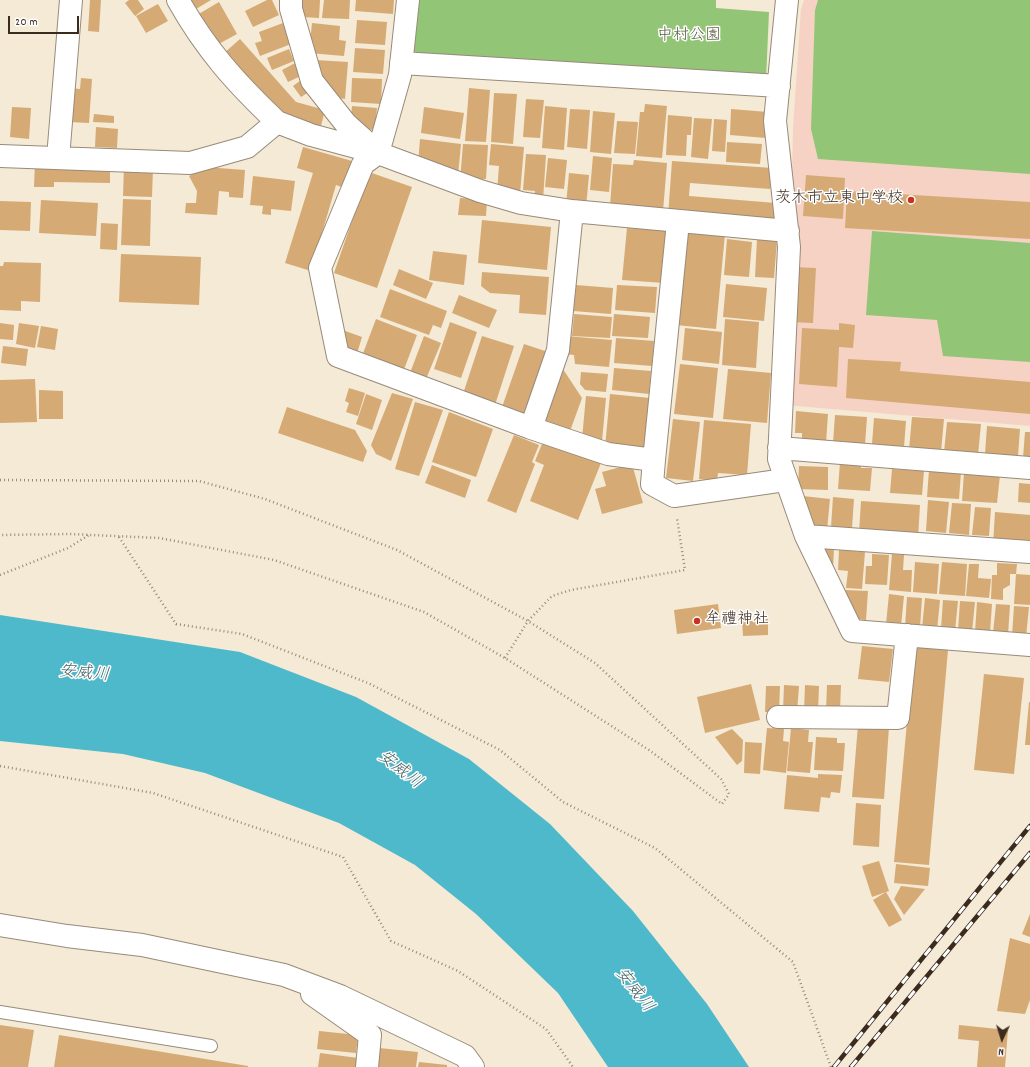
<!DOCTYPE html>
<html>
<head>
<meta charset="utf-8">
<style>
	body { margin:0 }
	#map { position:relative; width:1030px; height:1067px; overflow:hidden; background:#f4ead5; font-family:Dekko,sans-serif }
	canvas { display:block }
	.north { position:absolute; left:982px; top:1019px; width:40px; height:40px; -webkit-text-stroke:3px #fff; paint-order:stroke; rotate:184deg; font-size:11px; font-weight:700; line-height:16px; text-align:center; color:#3b2a1e }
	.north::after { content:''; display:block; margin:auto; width:14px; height:18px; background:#3b2a1e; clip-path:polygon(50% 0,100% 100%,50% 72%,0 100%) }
	.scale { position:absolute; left:8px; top:16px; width:71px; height:18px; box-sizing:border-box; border:2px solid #3b2a1e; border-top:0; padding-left:5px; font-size:12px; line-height:14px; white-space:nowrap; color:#3b2a1e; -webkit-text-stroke:3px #fff; paint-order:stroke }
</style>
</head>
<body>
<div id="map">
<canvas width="1030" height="1067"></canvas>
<div class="north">N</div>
<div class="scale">20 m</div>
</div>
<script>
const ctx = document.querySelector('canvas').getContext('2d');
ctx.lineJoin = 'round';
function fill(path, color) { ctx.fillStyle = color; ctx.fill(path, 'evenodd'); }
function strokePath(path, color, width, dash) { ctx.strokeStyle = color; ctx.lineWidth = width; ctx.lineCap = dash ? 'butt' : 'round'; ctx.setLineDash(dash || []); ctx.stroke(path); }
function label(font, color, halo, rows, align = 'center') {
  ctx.font = font + ' Dekko,"Klee One",sans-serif'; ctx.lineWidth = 3; ctx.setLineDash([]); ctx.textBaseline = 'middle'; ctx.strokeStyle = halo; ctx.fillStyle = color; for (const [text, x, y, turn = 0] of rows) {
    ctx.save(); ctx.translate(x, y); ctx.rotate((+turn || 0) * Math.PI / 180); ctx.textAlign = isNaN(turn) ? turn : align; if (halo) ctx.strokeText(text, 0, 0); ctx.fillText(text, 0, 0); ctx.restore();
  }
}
fill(new Path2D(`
	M804,0H1030V426L785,405L790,274L793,127L801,9Z`), '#f6d2c4');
fill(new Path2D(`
	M418,0H716V8L769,12L766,80L413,55Z
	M818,0H1030V174L818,159L811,129L815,10Z
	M872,231L1030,243V362L943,356L937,320L866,315Z`), '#92c576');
fill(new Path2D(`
	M0,615L240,652L356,697L469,759L550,824L633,911L707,1004L749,1067H608L558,993L476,914L415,865L339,823L205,773L123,754L0,741Z`), '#4eb9ca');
fill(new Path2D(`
	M90,0H101L99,32L88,31Z
	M129,0H138L144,9L135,16L125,3Z
	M191,0H211L196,9Z
	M267,0H272L279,15L253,27L245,11Z
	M298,0H320L319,18L302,17L303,7H298Z
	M324,0H350L349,19L322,18Z
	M356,0H394L393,14L355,11Z
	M219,2L237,34L215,46L197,15Z
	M158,4L168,21L146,33L136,16Z
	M357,20L387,22L385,45L355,43Z
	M283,23L291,44L260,56L255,43L262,41L259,32Z
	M312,23L340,26L339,40L346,41L344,56L309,53Z
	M240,39L296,102L325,110L320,130L282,120L223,54Z
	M355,48L385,50L383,74L353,72Z
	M289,49L294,61L272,70L267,58Z
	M316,60L348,62L345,99L332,97L314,78Z
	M297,62L303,75L288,82L282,70Z
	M81,78L92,79L89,123L69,122L71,88L80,89Z
	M304,78L312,90L301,97L293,86Z
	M352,78L382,79L381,104L351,102Z
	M469,88L490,90L486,142L465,141Z
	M494,93L517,94L513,144L491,142Z
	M526,99L544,100L540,138L523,137Z
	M645,104L667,106L662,158L636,156L640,112H644Z
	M352,106L377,108L375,130L355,128L351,118Z
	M545,106L567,108L564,150L542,148Z
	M12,107L31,108L29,139L10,137Z
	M424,107L464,113L460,139L421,133Z
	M570,109L590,110L587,149L567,147Z
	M731,109L768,112L766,138L730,135Z
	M593,111L615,113L611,154L590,152Z
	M94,114L114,116V123L93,122Z
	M668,115L692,117L691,135H687L686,156L666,155Z
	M694,118L712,119L708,159L691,157Z
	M714,119L727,120L725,152L712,151Z
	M617,121L638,122L635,154L614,153Z
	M96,127L118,129L117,148L95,147Z
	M420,139L461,144L458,175L418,164Z
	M727,142L762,144L760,164L726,162Z
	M463,144L488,145L486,179L460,181Z
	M491,144L524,147L520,194L497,192L499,166L489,165Z
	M303,147L352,161L344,188L336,185L311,271L285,263L313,173L297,168Z
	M526,154L546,155L543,200L534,199L535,191L523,190Z
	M593,156L612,158L609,192L590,190Z
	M548,158L567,160L564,189L545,187Z
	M634,160L667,163L663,211L610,207L613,164L633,165Z
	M672,161L772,168L770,189L690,183L689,196L776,203L774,224L668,216Z
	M35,162L110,164V183L54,182V187H34Z
	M124,166L153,167L152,197L123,196Z
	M205,167L245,170L243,198L229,197V192L219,191L217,215L185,213L186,203H196L197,191L189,176Z
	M369,172L412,187L377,288L334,273Z
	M569,173L589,175L586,207L566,205Z
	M806,175L845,178L843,219L803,216Z
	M253,176L295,181L291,211L271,209V215L262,214L263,206L250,205Z
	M847,191L1030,202V239L845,228Z
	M460,198L487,200L486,216L458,215Z
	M123,199L151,200L150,246L121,245Z
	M41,200L98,203L96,236L39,233Z
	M0,201L31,202L30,231L0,230Z
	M482,220L551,227L547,270L478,263Z
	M101,223L118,224L117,250L100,249Z
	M627,228L668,231L664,283L622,280Z
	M685,231L725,234L716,329L676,325Z
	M727,239L752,242L749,277L724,275Z
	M757,239L777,240L774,278L755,277Z
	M433,251L467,255L464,285L429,280Z
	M121,254L201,257L199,305L119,302Z
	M4,262L41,263L40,302L21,301V311L0,310V266H3Z
	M793,267L816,268L813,323L790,322Z
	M399,269L433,283L426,299L393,285Z
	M482,272L549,277L546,315L519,313L520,295L490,293L481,286Z
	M726,284L767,288L764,321L723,317Z
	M576,285L613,288L611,314L573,311Z
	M617,285L657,287L655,313L615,310Z
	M390,289L447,311L441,328L433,325L429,335L380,317Z
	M459,295L497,310L489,328L452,313Z
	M574,314L612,317L610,338L572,336Z
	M614,314L650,317L648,338L612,336Z
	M376,319L417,335L403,372L362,356Z
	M725,319L759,322L756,368L722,365Z
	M450,322L477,332L461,378L434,369Z
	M0,323L14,325L13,340L0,339Z
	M19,323L39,326L35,348L16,344Z
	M839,323L855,325L853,348L839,347L837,387L799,384L802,328L839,330Z
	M41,326L58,329L55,350L37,347Z
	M337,328L362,337L356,357L344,353Z
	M685,328L722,332L719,364L682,360Z
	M424,336L441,343L426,379L410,373Z
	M482,336L514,346L494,408L462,397Z
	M566,336L612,340L609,367L575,364L574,355L565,354Z
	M616,338L654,341L652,366L614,363Z
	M524,344L551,353L528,420L501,410Z
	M3,346L28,349L26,366L1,363Z
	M848,359L901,362L900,371L1030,382V414L846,398Z
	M559,363L582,398L569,434L538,423Z
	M680,364L718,368L713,418L674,414Z
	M614,368L651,371L649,394L612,390Z
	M728,369L771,373L767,423L723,419Z
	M581,372L608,374L606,392L585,390L580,384Z
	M35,379L37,422L0,423V380Z
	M349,388L365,393L358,416L346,412L349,403L345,401Z
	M39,390L63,391V419H39Z
	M392,393L413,399L391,461L376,454L371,445Z
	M366,394L382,400L372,430L356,424Z
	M610,394L650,398L645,451L605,447Z
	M586,396L606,398L602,441L582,439Z
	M415,402L443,410L419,476L395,469Z
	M287,407L355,430L367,451L363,462L278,433Z
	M796,411L828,414L826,443L802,441V433H795Z
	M449,412L493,429L476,477L432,462Z
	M835,415L867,417L865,445L833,443Z
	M912,417L944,419L941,452L909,450Z
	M874,418L906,421L904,447L872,444Z
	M673,419L700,422L693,481L666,478Z
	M704,420L751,424L747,475L718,473L717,481L699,479Z
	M947,422L981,424L978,455L944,452Z
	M987,426L1020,429L1018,456L985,454Z
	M1025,432H1030V459L1023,458Z
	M514,435L539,445L532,462L535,464L516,513L487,501Z
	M544,439L601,463L578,520L530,501L544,465L535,461Z
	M840,462L861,464V468H872L870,491L838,489Z
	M632,464L643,503L602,514L595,489L606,486L602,472Z
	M432,465L471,480L465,498L425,483Z
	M799,466L828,467V490L798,489Z
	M892,469L924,471L922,495L890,493Z
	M929,470L961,472L959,499L927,497Z
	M964,472L1000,475L997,503L962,501Z
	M1019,483L1030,484V503L1018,502Z
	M803,496L830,499L827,530L812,528Z
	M833,497L854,499L852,528L831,527Z
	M928,500L949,502L946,533L926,531Z
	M861,501L920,505L918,538L859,533Z
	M952,503L971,504L969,535L949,533Z
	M975,507L991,508L989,536L972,535Z
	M995,512L1030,515V547L993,545Z
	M819,547H834L833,571Z
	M839,550L865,552L862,589L846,588L848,571L838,570Z
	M872,554L889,555L887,585L865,584L866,566H872Z
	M892,554L904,555L903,570H912L911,592L889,590Z
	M915,562L939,564L937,594L913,592Z
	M942,562L967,564L965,596L939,594Z
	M997,563L1017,564L1016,574H1010V585L1003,589V600L991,599L992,575H997Z
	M969,564H979L978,578L991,579L989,598L966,596Z
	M1016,574L1030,575V605L1014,604Z
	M845,590L868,591L866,620L856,619L844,601Z
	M889,594L904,596L901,626L886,624Z
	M907,597L922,598L920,628L905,627Z
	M925,598L940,600L937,630L922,628Z
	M943,600L958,601L955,631L941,629Z
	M960,601L975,602L972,632L958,631Z
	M977,602L992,604L990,633L975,632Z
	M718,604L721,628L677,634L674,610Z
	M996,604L1010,605L1008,635L993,633Z
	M1014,606L1029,607L1026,637L1012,636Z
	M768,619V635L743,636L742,620Z
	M862,646L893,649L889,682L858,679Z
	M914,647L948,650L929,865L894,862Z
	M984,674L1024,678L1014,774L974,770Z
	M751,684L760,720L705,733L697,697Z
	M784,685L799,686L797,712L783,711Z
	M805,685L819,686L818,712L804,711Z
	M827,685H841L840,711L826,710Z
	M766,686H780L779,712H765Z
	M1029,702H1030V745H1025Z
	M858,725L889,727L884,799L852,797Z
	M767,728L784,729L783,741L789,742L786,773L763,770Z
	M791,728L809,730L808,742H813L810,773L787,771Z
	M732,729L743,740L742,761L737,765L715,737Z
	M816,737L837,738V743H845L843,771L814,770Z
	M745,742L762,743L760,774L744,773Z
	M818,774L842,775L840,793L831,792L830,798L821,797L819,812L784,809L787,775L818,778Z
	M856,803L881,805L879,847L853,845Z
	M879,861L889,891L872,897L862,866Z
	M896,864L930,868L928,886L894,883Z
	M901,886L925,889L904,915L894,899Z
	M886,892L902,920L889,927L873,900Z
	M1030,914V937L1022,934Z
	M1010,938L1030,944V1000L1025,1014L997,1011Z
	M0,1025L34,1030L28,1067H0Z
	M959,1025L1008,1030L1005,1067H977L979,1041L958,1039Z
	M319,1031L358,1035L356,1053L317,1049Z
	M59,1035L248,1066V1067H54Z
	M379,1048L418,1052L416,1067H377Z
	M320,1053L358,1058L357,1067H318Z
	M419,1062L447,1065V1067H418Z`), '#d6aa74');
const lane = new Path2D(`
	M0,1012L211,1046`);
const street = new Path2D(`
	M178,0C206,50 236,83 277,122
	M291,0V9L312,81L346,124L375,150
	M408,0L400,75L378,153L363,164L320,268L338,356L531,428L608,454L654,460L652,484L674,496L785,480
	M787,0L775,121L789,247L779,459L806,536L852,631L1030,645
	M401,63L779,86
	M0,156L190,163L247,147L277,122L311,135L378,153L480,191L521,203L572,211L788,231
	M58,158L71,0
	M531,428L558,350L572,211
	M779,448L1030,468
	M654,460L678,222
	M806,536L1030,552
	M778,717L898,718L907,635
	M0,925L67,936L142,945L284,975L340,996L465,1056L473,1067
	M312,994L370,1035L367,1067`);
strokePath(lane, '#988a7a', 14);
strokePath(street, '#988a7a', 24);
strokePath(new Path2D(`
	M0,480L199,481L265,499L397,550L528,621L595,663L721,779L729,794L722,804L649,750L505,658L424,612L274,560L159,538L70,534L0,535
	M119,537L176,624L242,634L368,683L500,750L563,802L655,848L793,962L831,1067
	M0,575L68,548L89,535
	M505,658L528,621L552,596L571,590L685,570L677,518
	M0,766L153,793L343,857L391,941L458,971L546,1029L573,1067`), '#988a7a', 2.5, [1, 3]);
strokePath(lane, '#fff', 12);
strokePath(street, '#fff', 22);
const rail = new Path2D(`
	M834,1067L1030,826
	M851,1067L1030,853`);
strokePath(rail, '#3b2a1e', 4.5);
strokePath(rail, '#fff', 3, [9]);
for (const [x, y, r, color] of [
	[911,200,4,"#c8321e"],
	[697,621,4,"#c8321e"]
]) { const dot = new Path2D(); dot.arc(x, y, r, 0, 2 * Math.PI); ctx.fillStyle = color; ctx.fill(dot); strokePath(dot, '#fff', 1.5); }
label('16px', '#59603d', '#fff', [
	["中村公園",689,37]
]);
label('16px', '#3b2a1e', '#fff', [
	["茨木市立東中学校",903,200],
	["牟禮神社",705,621,"left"]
], 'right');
label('italic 17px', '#436363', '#fff', [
	["安威川",84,675,5],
	["安威川",399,771,38],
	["安威川",633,991,52]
]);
</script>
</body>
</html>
